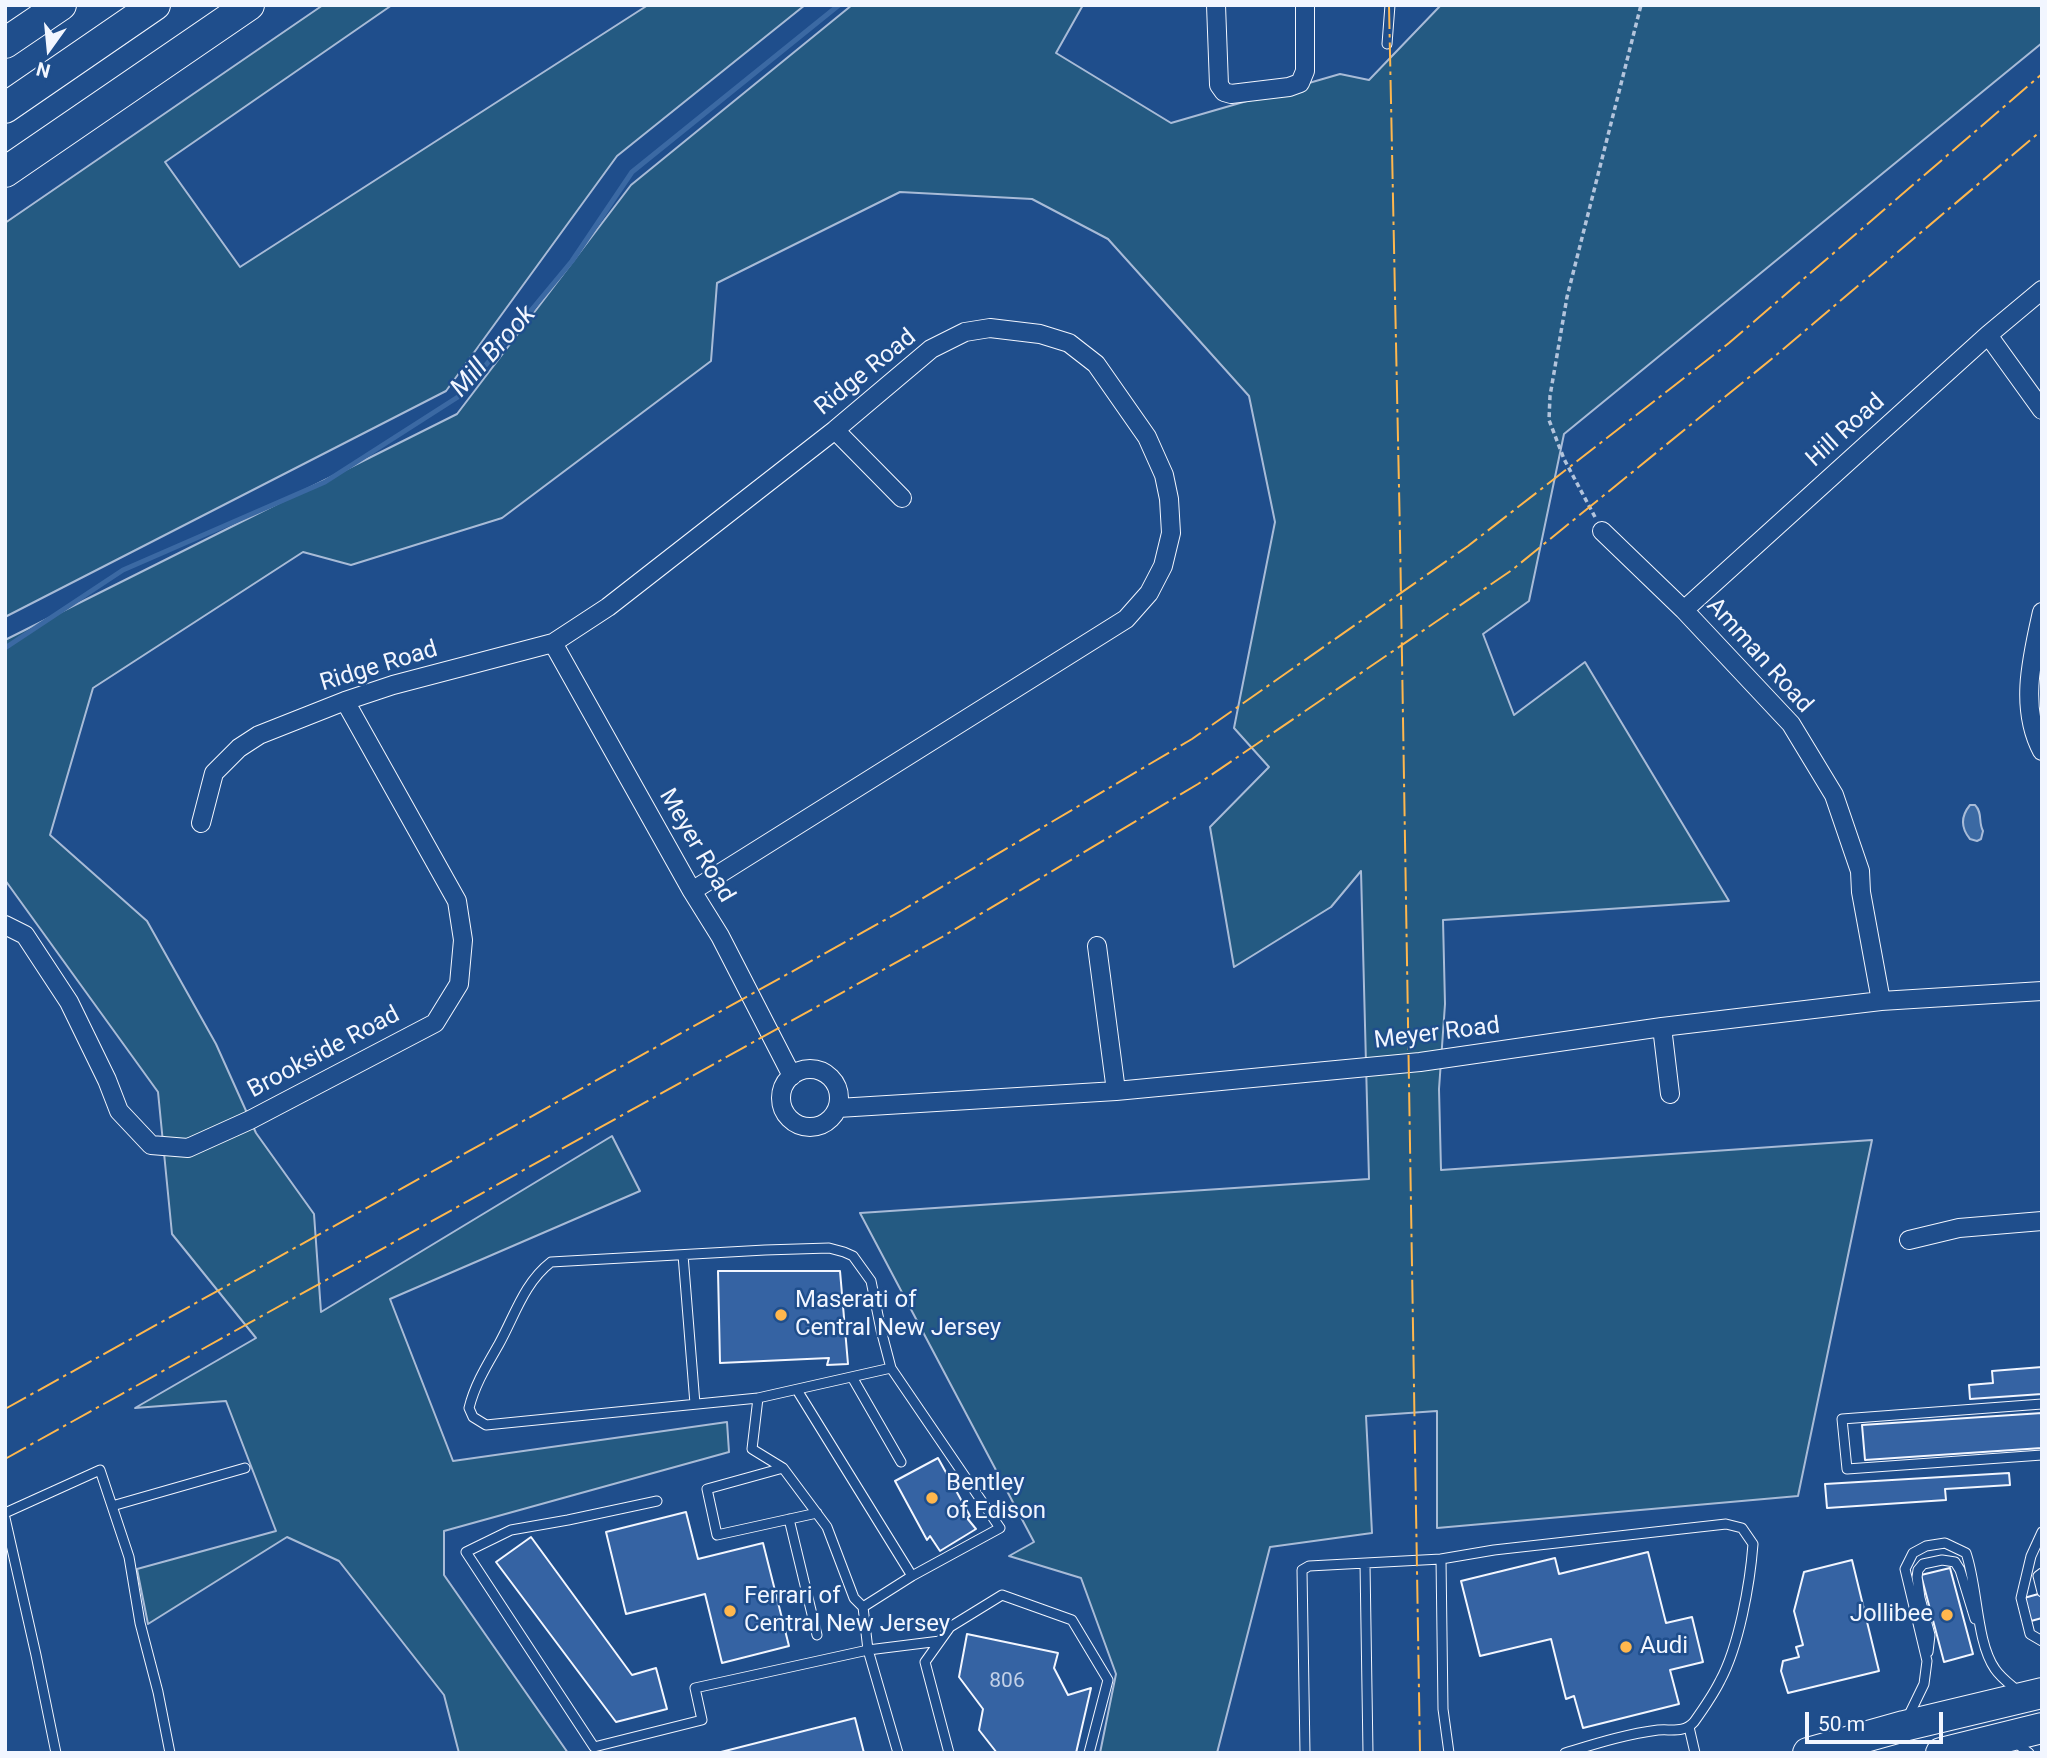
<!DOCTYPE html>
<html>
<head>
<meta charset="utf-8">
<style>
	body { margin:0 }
	#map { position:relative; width:2047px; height:1758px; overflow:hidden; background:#1f4e8c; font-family:Roboto,sans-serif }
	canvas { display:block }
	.frame { position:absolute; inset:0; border:7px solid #f2f6ff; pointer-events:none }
	.north { position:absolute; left:14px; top:14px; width:70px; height:70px; -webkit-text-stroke:5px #1f4e8c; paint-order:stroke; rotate:195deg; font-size:19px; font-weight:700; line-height:28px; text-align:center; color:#f2f6ff }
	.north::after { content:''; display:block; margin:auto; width:24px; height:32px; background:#f2f6ff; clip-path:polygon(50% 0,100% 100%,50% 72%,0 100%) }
	.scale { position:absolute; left:1805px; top:1712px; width:138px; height:32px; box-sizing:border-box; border:4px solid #f2f6ff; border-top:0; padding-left:9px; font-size:21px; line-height:24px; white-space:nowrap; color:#f2f6ff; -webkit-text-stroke:5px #1f4e8c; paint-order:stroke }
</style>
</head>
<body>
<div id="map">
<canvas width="2047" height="1758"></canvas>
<div class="frame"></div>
<div class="north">N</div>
<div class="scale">50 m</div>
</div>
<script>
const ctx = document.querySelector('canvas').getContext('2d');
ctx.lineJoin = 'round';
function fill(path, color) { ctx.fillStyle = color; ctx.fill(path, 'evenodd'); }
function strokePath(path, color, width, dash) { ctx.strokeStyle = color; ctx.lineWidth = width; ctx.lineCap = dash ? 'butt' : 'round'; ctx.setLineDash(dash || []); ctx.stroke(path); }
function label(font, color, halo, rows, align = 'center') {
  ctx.font = font + ' Roboto,sans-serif'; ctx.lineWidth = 5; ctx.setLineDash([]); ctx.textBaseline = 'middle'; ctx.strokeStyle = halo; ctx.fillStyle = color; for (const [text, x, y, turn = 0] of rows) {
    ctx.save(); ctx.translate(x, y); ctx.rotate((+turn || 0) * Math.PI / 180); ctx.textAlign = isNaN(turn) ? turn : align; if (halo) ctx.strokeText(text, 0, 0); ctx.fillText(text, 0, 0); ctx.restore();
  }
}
const green = new Path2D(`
	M323,5H392L165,162L240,267L648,5H805L617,156L446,391L5,617V223Z
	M852,5H1083L1056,53L1171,123L1340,74L1369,80L1441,5H2042V43L1564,434L1529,601L1483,634L1514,715L1585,662L1729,901L1443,920L1445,1004L1439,1089L1441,1170L1872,1140L1798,1496L1437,1528V1411L1366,1416L1372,1533L1270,1547L1217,1753H1100L1116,1674L1081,1578L1009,1556L1034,1542L860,1213L1369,1179L1361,871L1331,907L1234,967L1210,827L1269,767L1234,728L1275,522L1249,396L1108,239L1032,199L900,192L717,283L711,361L502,518L351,565L303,552L93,688L50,835L147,921L216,1044L256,1133L314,1214L321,1312L612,1136L640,1191L390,1299L453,1461L727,1422L729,1452L444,1531V1575L568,1753H459L444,1695L339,1561L287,1537L148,1624L137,1569L276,1531L226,1401L135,1408L256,1338L172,1234L158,1092L5,880V640L457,414L631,185Z`);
fill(green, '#245a82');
strokePath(green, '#a8bbd7', 2);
const water = new Path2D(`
	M1970,805H1975C1983,813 1978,822 1983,831L1981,839L1977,841L1970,839C1960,827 1961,816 1970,805Z`);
fill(water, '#3b69a3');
strokePath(water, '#a8bbd7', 2);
strokePath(new Path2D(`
	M5,648L123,570L325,482L461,395L572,261L632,172L839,5`), '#3b69a3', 5);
const building = new Path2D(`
	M718,1271H840L848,1364L827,1365L829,1358L720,1363Z
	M2042,1367V1394L1970,1399L1969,1385L1993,1383L1992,1371Z
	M2042,1413V1448L1865,1460L1862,1425Z
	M938,1458L970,1516L967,1518L976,1529L940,1551L930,1536L927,1540L895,1481Z
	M2009,1473L2010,1485L1945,1489L1946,1500L1827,1508L1825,1484Z
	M686,1512L698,1559L763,1543L789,1646L722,1663L705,1594L626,1614L606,1532Z
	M531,1537L632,1675L656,1668L667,1709L616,1722L496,1562Z
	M1648,1552L1666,1623L1692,1617L1703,1662L1670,1670L1679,1704L1583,1728L1574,1696L1566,1699L1551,1639L1480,1656L1461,1581L1555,1558L1559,1574Z
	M1852,1560L1879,1671L1788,1693L1781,1671L1783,1661L1799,1657L1796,1647L1803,1645L1794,1611L1804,1572Z
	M1950,1568L1973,1654L1944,1662L1921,1575Z
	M2042,1593V1618L2031,1621L2024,1598Z
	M967,1634L1058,1653L1054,1668L1068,1695L1091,1688L1076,1753H997L979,1730L983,1709L959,1677Z
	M855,1718L864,1753H717Z`);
fill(building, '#3563a3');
strokePath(building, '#f2f6ff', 2);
const lane = new Path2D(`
	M1387,44L1390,5
	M683,1255L695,1404
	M852,1377L901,1462
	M797,1390L912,1576
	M758,1398L486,1425L473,1417L469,1408C475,1384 487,1365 499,1344C515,1315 524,1283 551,1262L765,1250L829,1248L844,1252L853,1256L871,1281L881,1330L891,1368
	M2042,1404L1842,1419L1847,1469L2042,1455
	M783,1468L707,1489L717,1535L817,1513
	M657,1501L568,1520L511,1530L466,1552L594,1747L702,1720L695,1688L868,1650L940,1641
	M112,1506L245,1468
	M5,1513L100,1470L129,1557L140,1623L158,1692L170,1753
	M5,1518L36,1655L56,1753
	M789,1519L817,1635
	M2042,1532L2031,1556L2021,1598L2030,1634L2042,1641
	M1365,1564L1368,1753
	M2042,1573L2038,1576L2042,1592
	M863,1607L912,1576L1000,1528L891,1368L758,1398L752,1449L783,1468L827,1527L854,1598L863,1607L868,1650L898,1753
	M1928,1652L1930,1635L1920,1598L1917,1577L1918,1570L1923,1564L1942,1560L1955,1562L1960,1570L1975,1619
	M1907,1719L1924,1684L1927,1661L1905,1569L1913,1553L1926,1546L1945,1543L1966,1553C1978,1587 1976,1642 1995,1669C2001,1678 2011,1685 2019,1692
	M1689,1727L1695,1753
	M2015,1742L2029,1753
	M949,1753L925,1662L950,1627L1002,1595L1072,1620L1108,1680L1089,1753
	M1305,1753L1302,1570L1309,1566L1441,1559
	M1449,1753L1443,1709L1441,1559L1494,1550L1726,1524L1742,1528L1753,1544C1750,1584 1739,1646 1720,1681C1713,1695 1704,1708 1694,1722C1684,1733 1672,1729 1658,1730C1626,1734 1595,1744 1565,1753`);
const street = new Path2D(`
	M1216,5L1219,85L1224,92L1231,94L1289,87L1300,83L1305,71V5
	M1988,335L2042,410
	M835,430L902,498
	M1602,531L1684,610L1791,724L1834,795L1860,871L1861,892L1881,1001
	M1684,610L1988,335L2042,290
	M2042,612C2032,657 2019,708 2042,751
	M553,643L692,891L720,936L792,1076
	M201,823L214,773L239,748L259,735L345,701L393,685L553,643L608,607L835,430L931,349L965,332L990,328L1040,334L1069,343L1096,364L1147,437L1164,475L1169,499L1171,533L1163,566L1149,593L1126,619L692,891
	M5,925L25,935L69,1002L107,1080L119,1111L151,1145L188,1148L250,1120L435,1023L459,984L463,940L457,901L345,701
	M1097,946L1116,1091
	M1662,1027L1670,1094
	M781 1098a29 29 0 1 1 58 0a29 29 0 1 1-58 0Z
	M838,1108L1116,1091L1420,1062L1662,1027L1881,1001L2042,991
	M1909,1240L1959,1228L2042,1221`);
const highway = new Path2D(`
	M5,43L61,5
	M5,108L155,5
	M5,172L249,5
	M1808,1753L1904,1726L2042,1693
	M1941,1753L2042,1728`);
strokePath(lane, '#f2f6ff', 11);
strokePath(street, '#f2f6ff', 20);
strokePath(highway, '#f2f6ff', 32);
strokePath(new Path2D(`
	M1595,517L1564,459L1549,420L1550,396L1567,297L1641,5`), '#b3c4dc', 3.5, [5, 3.5]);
strokePath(lane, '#1f4e8c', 9);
strokePath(street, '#1f4e8c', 18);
strokePath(highway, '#1f4e8c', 30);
strokePath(new Path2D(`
	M1389,5L1400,536L1420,1753
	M5,1409L901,911L1192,739L1468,546L1729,343L2042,74
	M5,1459L942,937L1198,784L1512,570L1774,357L2042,130`), '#ffb74d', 2, [24, 5, 3.5, 5]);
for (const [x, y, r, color] of [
	[781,1315,7,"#ffb74d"],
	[932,1498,7,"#ffb74d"],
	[730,1611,7,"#ffb74d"],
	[1947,1615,7,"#ffb74d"],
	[1626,1647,7,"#ffb74d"]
]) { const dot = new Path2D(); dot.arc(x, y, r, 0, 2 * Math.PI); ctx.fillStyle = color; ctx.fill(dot); strokePath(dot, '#1f4e8c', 2.5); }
label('21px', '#c3d1e8', null, [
	["806",1007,1682]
]);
label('24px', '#f2f6ff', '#1f4e8c', [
	["Ridge Road",866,373,-39],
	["Hill Road",1846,431,-42],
	["Amman Road",1759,656,48],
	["Ridge Road",379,667,-17],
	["Meyer Road",696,846,60],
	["Meyer Road",1437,1034,-7],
	["Brookside Road",324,1053,-28]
]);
label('24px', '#f2f6ff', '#1f4e8c', [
	["Maserati of",795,1301],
	["Central New Jersey",795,1329],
	["Bentley",946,1484],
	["of Edison",946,1512],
	["Ferrari of",744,1597],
	["Central New Jersey",744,1625],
	["Jollibee",1933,1615,"right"],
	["Audi",1640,1647]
], 'left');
label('italic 26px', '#f2f6ff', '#1f4e8c', [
	["Mill Brook",494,352,-48]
]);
</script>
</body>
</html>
